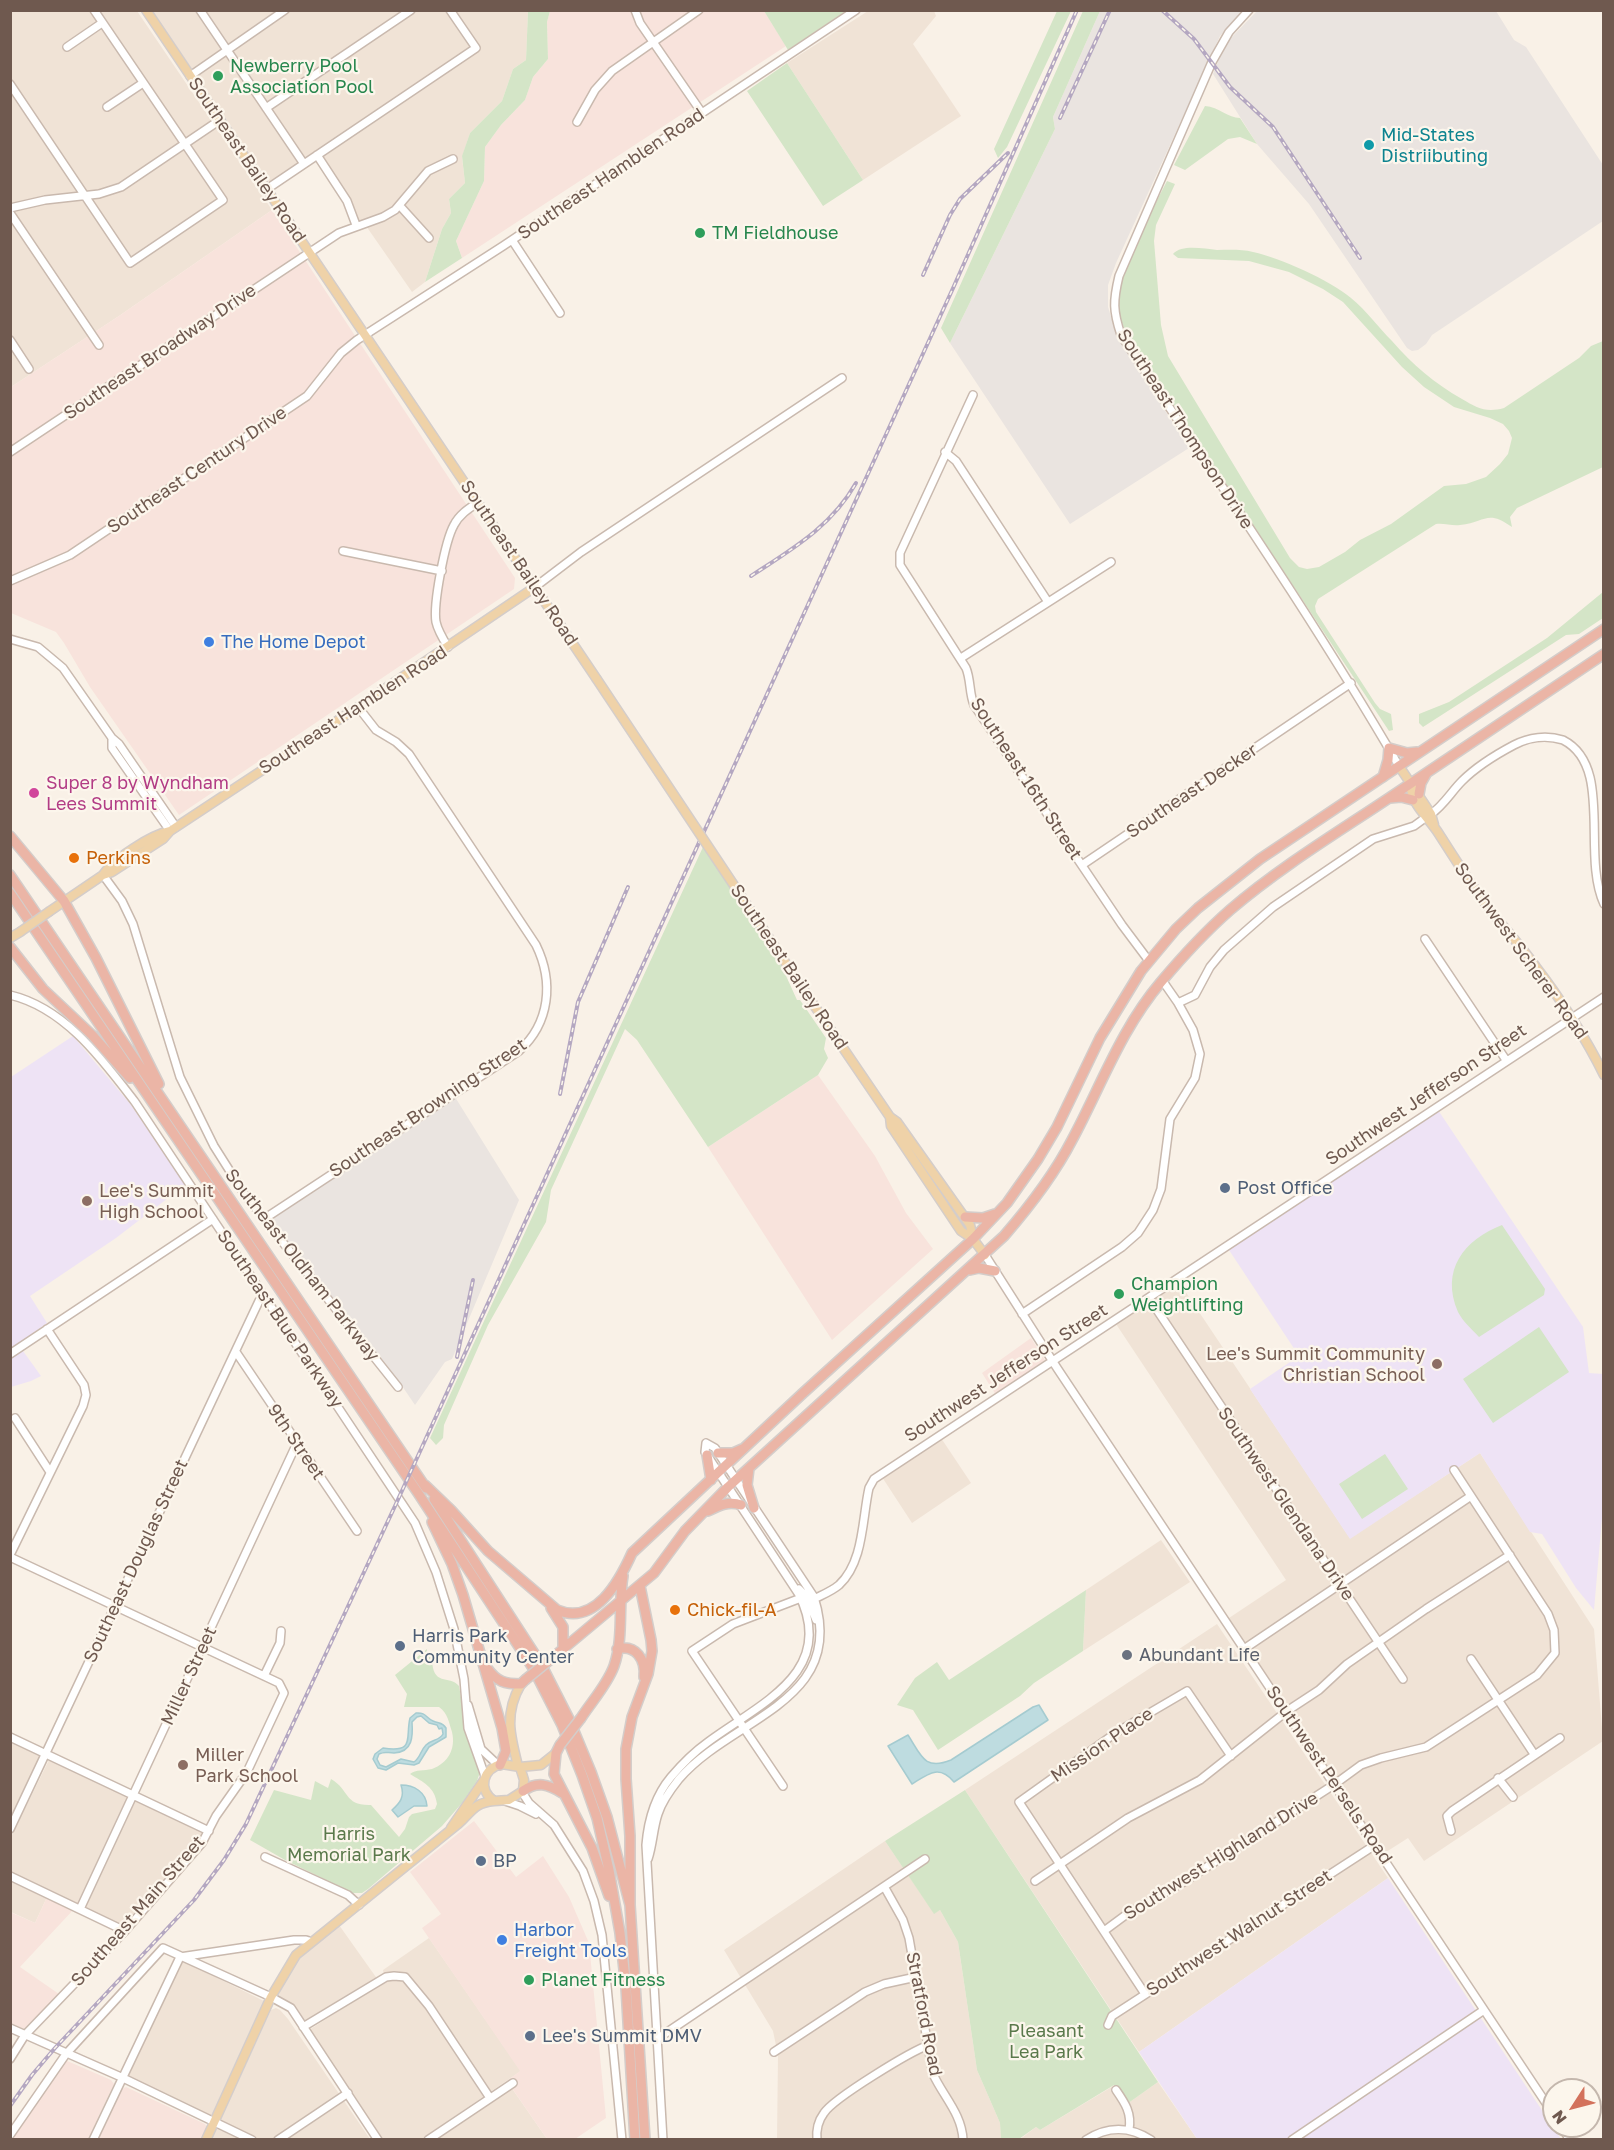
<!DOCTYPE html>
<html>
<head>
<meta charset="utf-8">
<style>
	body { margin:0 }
	#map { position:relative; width:1614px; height:2150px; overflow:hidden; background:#f9f1e7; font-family:"Golos Text",sans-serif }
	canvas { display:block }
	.frame { position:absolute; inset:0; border:12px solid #6f594f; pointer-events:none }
	.north { position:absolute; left:1542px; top:2078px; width:60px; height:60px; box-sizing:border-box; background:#fcf6ec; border:2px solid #c4b7ad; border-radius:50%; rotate:234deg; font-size:16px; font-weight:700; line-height:24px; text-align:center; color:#6f594f }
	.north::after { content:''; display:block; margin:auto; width:21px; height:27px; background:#d3725c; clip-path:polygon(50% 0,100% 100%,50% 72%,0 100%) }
</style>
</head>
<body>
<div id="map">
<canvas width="1614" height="2150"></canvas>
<div class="frame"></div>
<div class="north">N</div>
</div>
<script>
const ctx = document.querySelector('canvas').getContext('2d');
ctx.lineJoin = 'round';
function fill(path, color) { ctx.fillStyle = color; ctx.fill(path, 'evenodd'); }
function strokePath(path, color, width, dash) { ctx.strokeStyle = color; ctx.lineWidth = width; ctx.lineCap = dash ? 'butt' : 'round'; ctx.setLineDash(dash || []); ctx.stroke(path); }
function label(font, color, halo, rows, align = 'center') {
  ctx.font = font + ' "Golos Text",sans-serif'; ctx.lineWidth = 4.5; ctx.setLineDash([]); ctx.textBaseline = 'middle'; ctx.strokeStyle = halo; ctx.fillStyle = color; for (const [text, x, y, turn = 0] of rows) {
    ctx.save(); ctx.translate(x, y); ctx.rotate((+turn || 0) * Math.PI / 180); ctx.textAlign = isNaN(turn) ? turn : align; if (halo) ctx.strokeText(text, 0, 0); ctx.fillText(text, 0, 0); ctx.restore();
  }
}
fill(new Path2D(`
	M11,11H137L272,210L119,316L11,387Z
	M152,11H528L526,60L513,69L502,101L470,133L462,157L465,183L449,199L451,213L442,229L425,282L412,292L364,223L356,225L350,206L317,156L272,186Z
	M868,11H934L936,16L913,44L961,116L863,180L787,63Z
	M1179,1282L1350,1538L1480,1453L1594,1629L1603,1741L1424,1861L1408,1838L1383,1854L1226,1620L1286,1580L1116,1324Z
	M941,1438L971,1483L912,1523L882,1477Z
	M1161,1540L1190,1582L1083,1651L1086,1590Z
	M1217,1624L1388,1878L1139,2052L965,1790Z
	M11,1739L41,1757L11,1821Z
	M49,1760L126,1796L128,1798L80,1901L77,1904L11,1873L10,1839Z
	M134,1801H138L201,1831L203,1834L198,1843L123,1925L87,1909L85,1906Z
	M885,1841L934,1913L940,1910L958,1942L977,2070L1000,2123L1001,2139H777L778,2055L773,2031L724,1950Z
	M11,1880L47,1897L35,1923L11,1912Z
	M339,1925L378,1980L306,2025L293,2016L277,1998L291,1969L298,1960Z
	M429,1938L521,2071L421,2139H376L306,2032L385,1981L383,1970Z
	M183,1961L264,2001L212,2115L209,2116L131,2079L127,2072L179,1962Z
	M276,2008L280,2010L288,2019L370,2139L211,2140L271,2010Z
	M1158,2082L1197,2139L1019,2140L1036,2127L1040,2130L1115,2085L1127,2104Z
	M511,2087L547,2139L432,2140Z`), '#f0e3d6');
fill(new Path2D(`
	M550,11H764L786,46L462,258L456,241L484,181L485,147L501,125L525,100L533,77L548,59L547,22Z
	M272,210L515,578L514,589L179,815L90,687L64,643L56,632L11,613V387L119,316Z
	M818,1075L875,1156L906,1213L933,1249L832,1340L708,1147Z
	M1031,1338L1045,1360L996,1395L982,1373Z
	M474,1821L516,1877L543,1856L569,1897L589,1943L606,2118L575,2139H547L507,2081L520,2071L422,1928L441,1914L410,1872Z
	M47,1897L74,1909L20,1967L59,1994L24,2029L11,2023L10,1912L35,1923Z
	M65,2060L111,2080L114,2084L88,2139L11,2140Z
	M126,2087L205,2124L208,2129L203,2139L98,2140L122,2089Z`), '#f8e3dc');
fill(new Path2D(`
	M1100,11H1244L1220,36L1116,263L1108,285V307L1117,336L1189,448L1070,524L950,343L1055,129L1053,117Z
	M1257,11H1496L1514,40L1526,47L1603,165V221L1432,335L1426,344L1418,350L1412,351L1407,348L1309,204L1257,144L1213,74L1221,54L1230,39Z
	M455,1097L519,1200L452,1359L445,1362L415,1405L398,1380L275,1227L272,1219Z`), '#eae4e0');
fill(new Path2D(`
	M73,1036L131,1105L185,1185L116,1238L30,1296L47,1323L18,1344L41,1376L31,1381L11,1387V1077Z
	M1438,1110L1583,1327L1589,1373L1603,1374L1604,1495L1594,1610L1576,1588L1542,1534L1530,1532L1480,1453L1350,1539L1250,1389L1299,1356L1227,1247Z
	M1388,1878L1561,2139H1197L1139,2052Z`), '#eee3f5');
fill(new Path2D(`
	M528,11H550L547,22L548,59L533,77L525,100L501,125L485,147L484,181L456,241L462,258L425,282L442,229L451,213L449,199L465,183L462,156L470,133L502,101L513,69L526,60Z
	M764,11H846L788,50Z
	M1057,11H1071L1007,147L998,158L994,149Z
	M1083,11H1100L1053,117L1055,129L950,343L941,328Z
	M787,63L863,180L823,206L747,91Z
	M1205,106C1219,107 1228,118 1240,118L1257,144L1240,137L1228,139L1185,170L1174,165Z
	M1167,181L1175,184L1156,225L1154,241L1161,325L1168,356L1290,558L1299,567L1307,569L1319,567L1345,552L1360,540L1391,524L1444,486L1466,484L1486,477L1500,464L1508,454L1512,438L1509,431L1503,424L1490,418L1454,407L1424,387L1402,367L1343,302L1323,289L1289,272L1249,261L1178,258L1173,254C1182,244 1204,249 1217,250C1228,250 1241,249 1253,252C1281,258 1329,280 1351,298C1367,311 1378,327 1392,341C1413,365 1434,383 1462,399C1477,408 1486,413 1504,408L1579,358L1591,346L1603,341V467L1517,508L1510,517L1512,527C1487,509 1486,522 1460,525C1452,526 1444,523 1436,524L1318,599L1315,606L1316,612L1375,703L1380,709L1391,714L1393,730L1389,731L1125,331C1122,322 1118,312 1118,303C1116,278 1154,206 1167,181Z
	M1603,592V618L1579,634L1566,635L1423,727L1419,723V714L1449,702L1547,638Z
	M703,847L782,967L797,1000H800L826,1038L824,1049L828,1058L818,1075L708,1147L637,1040L625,1029L551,1190L546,1222L488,1325L444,1425L443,1438L436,1445L430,1438Z
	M1502,1225L1545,1289L1544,1295L1479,1337C1472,1329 1463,1322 1458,1312C1440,1270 1464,1240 1502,1225Z
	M1539,1327L1569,1372L1493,1423L1463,1379Z
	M1385,1454L1408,1489L1362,1519L1339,1484Z
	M1086,1590L1083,1651L1034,1683L1020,1696L938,1750L913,1710L897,1705L915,1678L937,1662L949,1680Z
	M427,1649V1657H432C432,1688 449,1674 459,1686L468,1739L480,1772L477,1781L462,1803L442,1826L368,1889L362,1893H353L285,1860L250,1840L274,1790L311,1800L315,1781L328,1788L331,1779C350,1790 344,1806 371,1805L399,1837L405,1829L409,1817L412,1814L435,1809L437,1804C435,1787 423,1782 410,1774C416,1769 424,1771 432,1769C448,1763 456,1749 452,1732C449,1723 448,1713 439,1707H404L407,1694L395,1675Z
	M965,1790L1158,2082L1127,2104L1114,2085L1040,2130L1036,2127L1019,2139H1001L1000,2123L977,2070L958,1942L940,1910L934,1914L885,1841Z`), '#d4e5c7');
const water = new Path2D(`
	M1039,1705L1048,1720L954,1782C939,1764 928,1774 912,1784L888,1746L908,1735C921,1755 924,1771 951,1760L1033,1707Z
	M416,1713C426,1712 426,1718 433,1721C440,1724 442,1722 446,1728V1737L429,1747L419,1763L414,1765L398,1763L386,1770L378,1768L373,1759L375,1754L383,1748C416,1753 405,1738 410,1718ZM421,1716L429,1723L437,1725L439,1729L442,1728L443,1734C439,1741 432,1739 426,1745C420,1751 421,1757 414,1762L401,1759L386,1767L380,1765L377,1759L379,1754C385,1751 387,1753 394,1753C413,1752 413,1736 412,1722L417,1717Z
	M401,1785C414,1785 426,1792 427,1806H414L398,1817L392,1810C400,1803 405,1797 401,1785Z`);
fill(water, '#bedce0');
strokePath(water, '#a5cbd0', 1.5);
const minor = new Path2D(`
	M200,10L304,164
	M635,10L640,23L702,113
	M1249,10L1229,32L1212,62L1119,276C1113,301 1113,311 1121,335C1216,478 1313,618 1399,766
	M67,47L102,23
	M190,76L285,10
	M10,84L130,263L223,200L94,10
	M107,107L143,83
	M266,108L411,10
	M577,122L595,90L612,71L699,10
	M317,155L347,201L356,225
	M267,189L476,48L450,10
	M400,206L429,238
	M10,208L45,200L99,194L121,187L220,120
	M10,213L99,345
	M512,240L560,313
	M10,340L29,369
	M973,395L900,553V565L966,668C971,680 969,693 974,705L1122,925L1149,961
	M10,452L339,233L383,217L395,210L428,171L453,159
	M945,452L956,461L1048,602
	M343,551L442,571
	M10,581L70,555L307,396L341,353L357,340L503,246L856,10
	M535,587L581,552L842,378
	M10,639L38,647L63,668L112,738L119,744L176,827
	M448,647C443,639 438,631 436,622C433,604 445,541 454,525C459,515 468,509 477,503
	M961,658L1111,562
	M112,738V748L170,831
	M1431,814C1444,805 1451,792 1462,781C1476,767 1497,754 1514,745C1529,737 1547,735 1563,740C1614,766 1581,854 1604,904
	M1082,865L1351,683
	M103,875L122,901L133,924L180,1077L214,1146L245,1195L398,1387
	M1425,939L1506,1060
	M10,995C65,1008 102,1059 135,1102L415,1523L436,1572L454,1629L464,1679L468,1728L485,1776
	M1178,1003L1195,995L1210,967L1224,950L1273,907L1373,839L1414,826L1425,818
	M264,1219L519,1051C550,1023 554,982 536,945L409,754L396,742L376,730L358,707
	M985,1255L1057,1368L1554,2115
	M1149,1298L1403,1679
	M1022,1314L1122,1247L1138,1233L1153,1210L1161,1189L1170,1119L1195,1078L1200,1054L1193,1030L1178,1003L1162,980
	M236,1352L357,1531
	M10,1354L213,1219
	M15,1418L50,1472
	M10,1555L83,1406L86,1395L84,1385L47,1329
	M10,1557L279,1683L284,1693L247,1772L216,1816L202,1843L125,1931L25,2035L10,2059
	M799,1589L806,1596L814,1599C822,1595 832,1591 839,1585C864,1562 862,1519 869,1488L874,1479L1604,997
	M1244,1649L1471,1496
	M1471,1659L1534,1754
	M264,1676L280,1643L281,1631
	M468,1705L481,1749L498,1765
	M10,1737L209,1831
	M1498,1778L1513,1797
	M783,1786L692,1651L733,1624L801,1598L810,1605L816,1620
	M522,1792L529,1803L554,1825L583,1871L594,1901L602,1935L622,2140
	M505,1801L520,1806L536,1814
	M10,1829L259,1301L265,1297
	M1451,1831L1447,1816L1452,1811L1560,1738
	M265,1857L348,1895L359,1905
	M648,1859C653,1844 653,1829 658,1814C662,1801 671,1789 679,1779C732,1717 848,1702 814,1597L715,1448L706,1443L705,1452L798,1593C839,1672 759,1704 708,1742C694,1752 682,1764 671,1777C655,1796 648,1821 646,1845L663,2140
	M10,1876L125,1931
	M1035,1881L1128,1818L1200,1780L1287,1711L1319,1690L1347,1664L1426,1609L1510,1555
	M885,1888L903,1920L909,1938L933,2074C943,2096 962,2114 963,2140
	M80,1909L297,1443
	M1104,1931L1127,1914L1182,1883L1335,1784L1361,1765L1381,1758L1426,1747L1537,1675L1555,1653L1554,1630L1548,1614L1454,1470
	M1145,1994L1019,1802L1117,1732L1187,1691L1231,1756
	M1108,2025L1112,2016L1375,1845
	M303,2027L386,1977L394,1976L405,1977L429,2006L490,2098
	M10,2028L121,2077L252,2140
	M657,2039L925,1859
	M774,2052L865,1992L884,1984L916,1977
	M1116,2090C1125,2103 1132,2113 1129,2130
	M1561,2126L1570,2140
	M10,2135L66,2054L163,1948L271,1997L291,2008L378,2140
	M93,2140L180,1957L294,1940H306L312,1942
	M278,2140L348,2093
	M428,2140L513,2083
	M817,2140C816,2130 818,2121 824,2113C834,2098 911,2051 929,2045
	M1086,2140C1107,2126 1130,2126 1151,2140
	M1292,2140L1484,2010`);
const major = new Path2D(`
	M146,10L596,678
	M1399,766L1431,814L1434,825
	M1410,784C1413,808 1427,815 1439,834C1455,859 1470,883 1487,906C1503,927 1521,946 1536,967C1560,998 1587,1040 1604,1075
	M170,831L358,707L535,587
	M50,911L103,875L112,872L163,839L170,831C151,835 113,859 103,875
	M10,938L20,932
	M805,992L890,1117L897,1122L970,1225L973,1239
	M890,1117L891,1126L961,1231L973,1239L985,1255
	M502,1764L520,1767L524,1780L523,1791L509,1800L494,1801C477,1789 483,1768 502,1764Z
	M518,1766C510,1735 504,1713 521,1684
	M520,1767L541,1765L556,1753
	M451,1828L484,1780
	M206,2140L271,1997L296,1955L458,1824C472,1812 473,1803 494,1801`);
const highway = new Path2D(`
	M1383,777L1388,760L1389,748L1407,753L1417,752
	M1419,794L1421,783L1426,774
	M1390,798L1401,797L1413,800
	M10,836L64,901L96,958L159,1084
	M10,875L426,1488
	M10,893L418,1493L533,1668L562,1725L582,1775L597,1818L609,1870L620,1933L626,1988L635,2140
	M10,947L43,989L92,1035L130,1078
	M965,1217L983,1218L995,1214
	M970,1270L979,1268L995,1271
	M718,1453H733L742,1449
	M707,1455L711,1480
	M749,1468L747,1485L754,1508
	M425,1485L451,1510L488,1551L557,1610C595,1626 619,1582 632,1553L802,1394L973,1239L1007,1203L1038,1159L1057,1127L1100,1038L1141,971L1176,929L1198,908L1260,859L1604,629
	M434,1499L541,1664L569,1719L591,1772L607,1817L630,1905
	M708,1511C718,1506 729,1500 741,1505
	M432,1522L452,1564L463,1595L502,1728L506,1751L500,1765
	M640,1586L651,1640L652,1651L648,1674L632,1717L626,1749V1779L630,1836V1905L645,2140
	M551,1608L563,1627V1650
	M617,1649C636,1644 646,1660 644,1677
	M557,1654L654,1573L685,1531L728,1487L1004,1236C1030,1206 1054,1175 1072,1140C1101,1086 1121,1029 1161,982C1182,957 1205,932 1230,910C1279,868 1335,834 1389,798C1461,750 1532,702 1604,654
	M487,1668C497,1682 505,1684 521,1684L525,1680
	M581,1718C592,1701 607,1685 614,1666C624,1637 618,1605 623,1576
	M560,1745L556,1753L554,1774L592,1848L609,1896
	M523,1791C537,1781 548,1784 562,1793`);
strokePath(minor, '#c9b9ae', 10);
strokePath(major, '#d4cdca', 11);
strokePath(highway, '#d4cdca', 12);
strokePath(minor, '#fff', 7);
strokePath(major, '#efd2a8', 8);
strokePath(highway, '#ebb5a6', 9);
const rail = new Path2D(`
	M1162,10L1194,39L1230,87L1273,127L1360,258
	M1060,118L1110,10
	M923,275L950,215L960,199L1008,153
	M751,576C792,549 831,527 856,483
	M560,1094L578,1002L628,887
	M457,1357L473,1280
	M10,2106L32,2075L55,2048L194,1900L224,1860L246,1824L395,1506L954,286L1077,10`);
strokePath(rail, '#b4a7c1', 4);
strokePath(rail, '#fcf6ec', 1.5, [4.5]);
const majorBridge = new Path2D(`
	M596,678L805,992
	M20,932L50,911`);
const highwayBridge = new Path2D(`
	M525,1680L557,1654
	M560,1745L581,1718`);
strokePath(majorBridge, '#d4cdca', 11, []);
strokePath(highwayBridge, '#d4cdca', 12, []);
strokePath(majorBridge, '#efd2a8', 8);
strokePath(highwayBridge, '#ebb5a6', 9);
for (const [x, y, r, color] of [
	[218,76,6,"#2e9e5b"],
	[1369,145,6,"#0f9aa8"],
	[700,233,6,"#2e9e5b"],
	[209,642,6,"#3f7fe0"],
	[34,793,6,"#d1479c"],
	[74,858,6,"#e8710a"],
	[1225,1188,6,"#5c6f8a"],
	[87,1201,6,"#8d6e63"],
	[1119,1294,6,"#2e9e5b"],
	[1437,1364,6,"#8d6e63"],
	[675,1610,6,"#e8710a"],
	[400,1646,6,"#5c6f8a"],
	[1127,1655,6,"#6b7280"],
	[183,1765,6,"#8d6e63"],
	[481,1861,6,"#5c6f8a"],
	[502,1940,6,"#3f7fe0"],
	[529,1980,6,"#2e9e5b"],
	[530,2036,6,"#5c6f8a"]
]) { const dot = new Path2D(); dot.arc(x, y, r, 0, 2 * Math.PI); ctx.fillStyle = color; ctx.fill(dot); strokePath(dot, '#fcf6ec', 2); }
label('18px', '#27864d', '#fcf6ec', [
	["Newberry Pool",230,66],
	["Association Pool",230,87],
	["TM Fieldhouse",712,233],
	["Champion",1131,1284],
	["Weightlifting",1131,1305],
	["Planet Fitness",541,1980]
], 'left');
label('18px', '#0d838f', '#fcf6ec', [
	["Mid-States",1381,135],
	["Distriibuting",1381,156]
], 'left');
label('18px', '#6f594f', '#fcf6ec', [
	["Southeast Bailey Road",247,160,56],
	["Southeast Hamblen Road",611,174,-34],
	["Southeast Broadway Drive",160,352,-34],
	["Southeast Thompson Drive",1185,429,57],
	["Southeast Century Drive",197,470,-34],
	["Southeast Bailey Road",519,563,56],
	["Southeast Hamblen Road",353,710,-33],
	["Southeast 16th Street",1026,779,57],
	["Southeast Decker",1192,791,-34],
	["Southwest Scherer Road",1521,951,54],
	["Southeast Bailey Road",789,967,56],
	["Southwest Jefferson Street",1426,1095,-34],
	["Southeast Browning Street",428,1108,-34],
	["Southeast Oldham Parkway",302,1265,52],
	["Southeast Blue Parkway",280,1319,56],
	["Southwest Jefferson Street",1006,1373,-33],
	["9th Street",296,1442,56],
	["Southwest Glendana Drive",1286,1504,56],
	["Southeast Douglas Street",136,1561,-65],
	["Miller Street",189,1676,-65],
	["Mission Place",1102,1745,-34],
	["Southwest Persels Road",1329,1775,56],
	["Southwest Highland Drive",1221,1856,-32],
	["Southeast Main Street",138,1911,-49],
	["Southwest Walnut Street",1239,1933,-33],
	["Stratford Road",924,2014,79]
]);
label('18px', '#366cbe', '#fcf6ec', [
	["The Home Depot",221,642],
	["Harbor",514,1930],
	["Freight Tools",514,1951]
], 'left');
label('18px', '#b23c85', '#fcf6ec', [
	["Super 8 by Wyndham",46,783],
	["Lees Summit",46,804]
], 'left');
label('18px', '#c56008', '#fcf6ec', [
	["Perkins",86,858],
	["Chick-fil-A",687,1610]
], 'left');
label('18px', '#4e5e75', '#fcf6ec', [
	["Post Office",1237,1188],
	["Harris Park",412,1636],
	["Community Center",412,1657],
	["BP",493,1861],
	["Lee's Summit DMV",542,2036]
], 'left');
label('18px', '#785e54', '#fcf6ec', [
	["Lee's Summit",99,1191],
	["High School",99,1212],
	["Lee's Summit Community",1425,1354,"right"],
	["Christian School",1425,1375,"right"],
	["Miller",195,1755],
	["Park School",195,1776]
], 'left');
label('18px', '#5b616d', '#fcf6ec', [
	["Abundant Life",1139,1655]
], 'left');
label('18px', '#5a794b', '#fcf6ec', [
	["Harris",349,1834],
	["Memorial Park",349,1855],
	["Pleasant",1046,2031],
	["Lea Park",1046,2052]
]);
</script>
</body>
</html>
